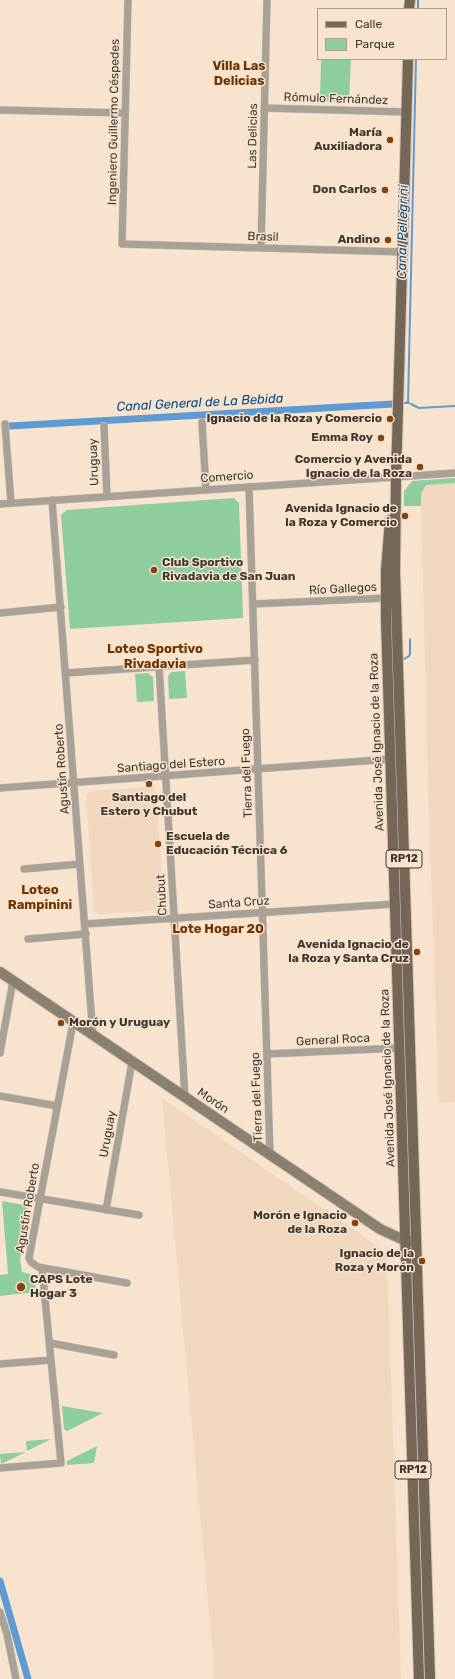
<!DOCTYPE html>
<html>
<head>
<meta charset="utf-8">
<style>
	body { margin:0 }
	#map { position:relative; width:455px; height:1679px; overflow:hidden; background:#f8e3cf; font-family:Rubik,sans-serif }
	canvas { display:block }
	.legend { position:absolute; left:317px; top:8px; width:130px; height:52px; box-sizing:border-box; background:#f8e3cf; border:1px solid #ae9f8f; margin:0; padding:5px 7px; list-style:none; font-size:12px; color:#403830 }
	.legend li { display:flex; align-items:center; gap:8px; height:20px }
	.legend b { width:20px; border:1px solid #ae9f8f }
</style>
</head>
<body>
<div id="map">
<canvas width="455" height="1679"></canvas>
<ul class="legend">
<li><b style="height:5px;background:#746757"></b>Calle</li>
<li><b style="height:11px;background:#8dcd9e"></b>Parque</li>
</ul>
</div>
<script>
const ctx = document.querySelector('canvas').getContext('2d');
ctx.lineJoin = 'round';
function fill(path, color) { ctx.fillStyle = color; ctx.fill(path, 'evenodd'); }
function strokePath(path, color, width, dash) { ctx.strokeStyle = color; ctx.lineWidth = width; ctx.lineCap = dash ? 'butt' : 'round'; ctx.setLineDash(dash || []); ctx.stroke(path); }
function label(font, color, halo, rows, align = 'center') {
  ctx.font = font + ' Rubik,sans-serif'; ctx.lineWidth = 3; ctx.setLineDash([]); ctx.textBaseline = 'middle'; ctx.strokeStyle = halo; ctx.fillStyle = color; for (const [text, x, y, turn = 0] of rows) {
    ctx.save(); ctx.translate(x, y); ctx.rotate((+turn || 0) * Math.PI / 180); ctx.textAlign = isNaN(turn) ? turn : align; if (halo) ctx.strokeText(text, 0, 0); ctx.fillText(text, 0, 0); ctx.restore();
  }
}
fill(new Path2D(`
	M455,483V1102L439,1103L428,784L421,494L426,485Z
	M151,787L156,791L164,904L160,910L99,914L94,910L86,795L91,791Z
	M162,1098L376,1245L387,1258L401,1679H215Z`), '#f1d7bd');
fill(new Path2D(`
	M321,59H351L349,102L320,101Z
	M455,478V483L426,485L421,494V506H404V491L412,481Z
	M234,498L239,503L243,618L70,629L61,515L67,510Z
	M392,648L412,1227L409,1228Z
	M185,671L187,698L169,699L168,676L171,672Z
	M148,673L153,677L154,701L137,702L135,674Z
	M2,1201L24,1205L29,1210L20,1259L22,1272L34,1275L36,1292L0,1296V1275L8,1274Z
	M410,1255H412L426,1679H422Z
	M62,1406L103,1413L67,1431L64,1429Z
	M51,1439L27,1451L26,1441Z
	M97,1446L94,1463L67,1465V1461Z
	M26,1452L1,1464L0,1454Z`), '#8dcd9e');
strokePath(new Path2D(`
	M418,9V0
	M409,403H405L408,402L416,59
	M411,404L419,408L455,406
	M404,659L409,656L410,654V639
	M394,706L410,1227
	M411,1256L424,1679`), '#609ad2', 2);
strokePath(new Path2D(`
	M10,426L393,404
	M0,1581L28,1679`), '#609ad2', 7);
const street = new Path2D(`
	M128,0L122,244L403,252
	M264,108L407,112
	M0,110L125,113
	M261,248L267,0
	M202,422L206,490
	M5,424L11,503
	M104,426L107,496
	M249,487L270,1155
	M52,500L93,1036
	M0,504L455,473
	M253,604L386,598
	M0,613L61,607
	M159,666L185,1098
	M66,673L255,660
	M0,788L391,759
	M24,869L80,864
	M85,924L395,904
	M28,939L86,934
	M73,1023L29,1258L31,1262L38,1267L127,1283
	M0,1053L13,981
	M267,1054L400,1048
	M0,1096L57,1106
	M0,1192L139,1215
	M106,1210L132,1062
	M50,1343L114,1355
	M0,1364L51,1360
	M0,1468L61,1463L42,1268
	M0,1612L7,1634L16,1679`);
const secondary = new Path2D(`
	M0,972L380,1229L406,1241H412`);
const primary = new Path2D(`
	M409,9L410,0
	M408,59L396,477L395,572L430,1679
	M390,520L386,570V619L419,1679`);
strokePath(street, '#d3c1af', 8);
strokePath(secondary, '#d3c1af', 12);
strokePath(primary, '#d3c1af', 12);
strokePath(street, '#a8a198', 7);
strokePath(secondary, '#8a8072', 10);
strokePath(primary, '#746757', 10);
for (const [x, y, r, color] of [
	[390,140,4,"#85440d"],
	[385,190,4,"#85440d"],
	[388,240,4,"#85440d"],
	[390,419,4,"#85440d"],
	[381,438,4,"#85440d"],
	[420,467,4,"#85440d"],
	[405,516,4,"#85440d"],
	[154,570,4,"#85440d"],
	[149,784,4,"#85440d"],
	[158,844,4,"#85440d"],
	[417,952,4,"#85440d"],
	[61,1023,4,"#85440d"],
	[355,1223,4,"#85440d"],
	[422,1261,4,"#85440d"],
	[21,1287,5,"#85440d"]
]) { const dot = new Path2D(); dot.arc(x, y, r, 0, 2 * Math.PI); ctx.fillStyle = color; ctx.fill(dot); strokePath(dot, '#f8e3cf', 1.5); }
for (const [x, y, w] of [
	[404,859,36],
	[413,1470,36]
]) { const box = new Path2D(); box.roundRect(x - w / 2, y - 9, w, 18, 3); ctx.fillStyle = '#f8e3cf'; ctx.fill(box); strokePath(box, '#403830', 1); }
label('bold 11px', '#403830', null, [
	["RP12",404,859],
	["RP12",413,1470]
]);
label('12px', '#403830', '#f8e3cf', [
	["Rómulo Fernández",336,99,2],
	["Ingeniero Guillermo Céspedes",114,122,-89],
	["Las Delicias",253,136,-89],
	["Brasil",263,237,2],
	["Uruguay",94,462,-92],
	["Comercio",227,477,-4],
	["Río Gallegos",343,589,-3],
	["Avenida José Ignacio de la Roza",377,742,-92],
	["Santiago del Estero",171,765,-4],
	["Agustín Roberto",62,769,-94],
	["Tierra del Fuego",247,773,-92],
	["Chubut",162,895,-93],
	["Santa Cruz",239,903,-4],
	["General Roca",333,1040,-3],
	["Avenida José Ignacio de la Roza",388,1078,-92],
	["Tierra del Fuego",257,1097,-92],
	["Morón",213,1101,34],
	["Uruguay",108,1134,-80],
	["Agustín Roberto",28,1208,-80]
]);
label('bold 12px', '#403830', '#f8e3cf', [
	["María",382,133],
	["Auxiliadora",382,147],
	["Don Carlos",377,190],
	["Andino",380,240],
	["Ignacio de la Roza y Comercio",382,419],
	["Emma Roy",373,438],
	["Comercio y Avenida",412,460],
	["Ignacio de la Roza",412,474],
	["Avenida Ignacio de",397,509],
	["la Roza y Comercio",397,523],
	["Club Sportivo",162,563,"left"],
	["Rivadavia de San Juan",162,577,"left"],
	["Santiago del",149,798,"center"],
	["Estero y Chubut",149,812,"center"],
	["Escuela de",166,837,"left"],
	["Educación Técnica 6",166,851,"left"],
	["Avenida Ignacio de",409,945],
	["la Roza y Santa Cruz",409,959],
	["Morón y Uruguay",69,1023,"left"],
	["Morón e Ignacio",347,1216],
	["de la Roza",347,1230],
	["Ignacio de la",414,1254],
	["Roza y Morón",414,1268],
	["CAPS Lote",30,1280,"left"],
	["Hogar 3",30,1294,"left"]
], 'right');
label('bold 13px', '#6e3500', '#f8e3cf', [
	["Villa Las",239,66],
	["Delicias",239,81],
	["Loteo Sportivo",155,649],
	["Rivadavia",155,664],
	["Loteo",40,890],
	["Rampinini",40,905],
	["Lote Hogar 20",218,929]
]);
label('italic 13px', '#0b4c81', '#f8e3cf', [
	["Canal Pellegrini",403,232,-89],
	["Canal General de La Bebida",200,403,-3]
]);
</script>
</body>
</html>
